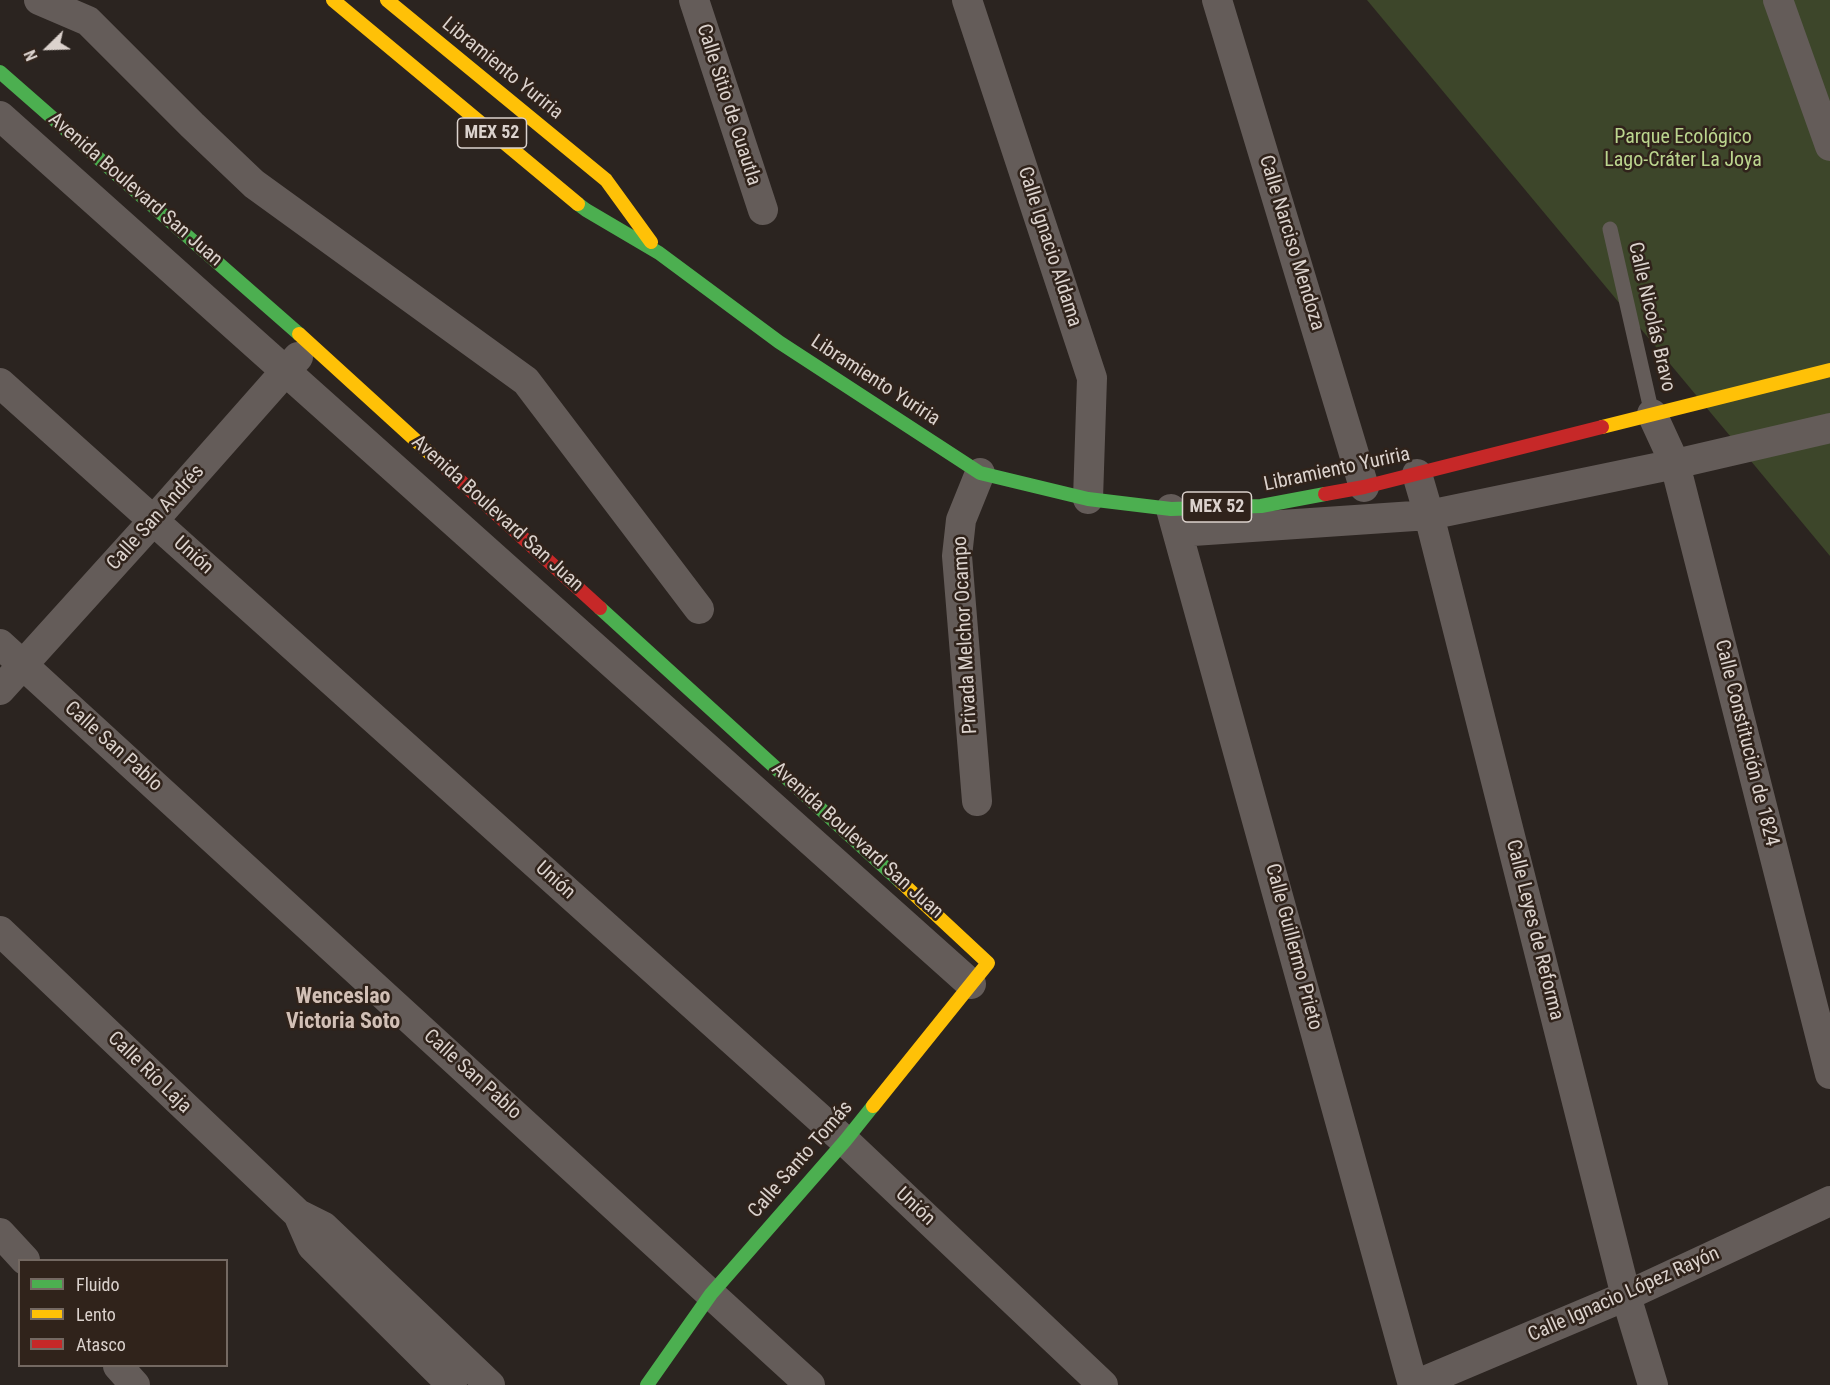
<!DOCTYPE html>
<html>
<head>
<meta charset="utf-8">
<style>
	body { margin:0 }
	#map { position:relative; width:1830px; height:1385px; overflow:hidden; background:#2b2420; font-family:"Roboto Condensed",sans-serif }
	canvas { display:block }
	.legend { position:absolute; left:18px; top:1259px; width:210px; height:108px; box-sizing:border-box; background:#30231b; border:2px solid #746962; margin:0; padding:8px 10px; list-style:none; font-size:18px; color:#dbd2cd }
	.legend li { display:flex; align-items:center; gap:12px; height:30px }
	.legend b { width:30px; border:2px solid #746962 }
	.north { position:absolute; left:18px; top:18px; width:60px; height:60px; -webkit-text-stroke:4px #30231b; paint-order:stroke; rotate:247deg; font-size:16px; font-weight:700; line-height:24px; text-align:center; color:#dbd2cd }
	.north::after { content:''; display:block; margin:auto; width:21px; height:27px; background:#dbd2cd; clip-path:polygon(50% 0,100% 100%,50% 72%,0 100%) }
</style>
</head>
<body>
<div id="map">
<canvas width="1830" height="1385"></canvas>
<ul class="legend">
<li><b style="height:8px;background:#4caf50"></b>Fluido</li>
<li><b style="height:8px;background:#ffc107"></b>Lento</li>
<li><b style="height:8px;background:#c62828"></b>Atasco</li>
</ul>
<div class="north">N</div>
</div>
<script>
const ctx = document.querySelector('canvas').getContext('2d');
ctx.lineJoin = 'round';
function fill(path, color) { ctx.fillStyle = color; ctx.fill(path, 'evenodd'); }
function strokePath(path, color, width, dash) { ctx.strokeStyle = color; ctx.lineWidth = width; ctx.lineCap = dash ? 'butt' : 'round'; ctx.setLineDash(dash || []); ctx.stroke(path); }
function label(font, color, halo, rows, align = 'center') {
  ctx.font = font + ' "Roboto Condensed",sans-serif'; ctx.lineWidth = 5; ctx.setLineDash([]); ctx.textBaseline = 'middle'; ctx.strokeStyle = halo; ctx.fillStyle = color; for (const [text, x, y, turn = 0] of rows) {
    ctx.save(); ctx.translate(x, y); ctx.rotate((+turn || 0) * Math.PI / 180); ctx.textAlign = isNaN(turn) ? turn : align; if (halo) ctx.strokeText(text, 0, 0); ctx.fillText(text, 0, 0); ctx.restore();
  }
}
fill(new Path2D(`
	M1367,0H1830V556Z`), '#3d462a');
strokePath(new Path2D(`
	M1610,229L1652,414`), '#645c59', 15);
strokePath(new Path2D(`
	M39,0L88,21L192,125L254,184L526,381L699,609
	M694,0L763,210
	M967,0L1092,378L1088,499
	M1217,0L1364,487
	M1778,0L1830,146
	M0,116L971,984
	M0,383L845,1141L1103,1385
	M1652,414L1675,464L1830,1074
	M1417,474L1429,515L1626,1296L1653,1385
	M1171,509L1413,1385
	M1178,532L1429,515L1675,464L1830,428
	M0,644L810,1385
	M0,690L153,521L298,357
	M977,801L957,556L961,520L980,473
	M0,931L298,1214L324,1227L490,1385
	M298,1214L312,1246L452,1385
	M0,1233L25,1260
	M118,1366L135,1385
	M1415,1385L1626,1296L1830,1201`), '#645c59', 30);
strokePath(new Path2D(`
	M0,72L299,334
	M578,204L586,210L659,253L779,342L980,473L1088,499L1171,509L1261,506L1325,494
	M600,608L901,882
	M647,1385L711,1294L845,1141L873,1106`), '#4caf50', 14);
strokePath(new Path2D(`
	M333,0L578,204
	M387,0L606,180L651,242
	M299,334L435,458
	M1602,427L1830,370
	M873,1106L988,963L901,882`), '#ffc107', 14);
strokePath(new Path2D(`
	M435,458L600,608
	M1325,494L1364,487L1602,427`), '#c62828', 14);
for (const [x, y, w] of [
	[492,133,69],
	[1217,507,69]
]) { const box = new Path2D(); box.roundRect(x - w / 2, y - 15, w, 30, 4.5); ctx.fillStyle = '#30231b'; ctx.fill(box); strokePath(box, '#dbd2cd', 1.5); }
label('bold 18px', '#dbd2cd', null, [
	["MEX 52",492,133],
	["MEX 52",1217,507]
]);
label('20px', '#dbd2cd', '#30231b', [
	["Libramiento Yuriria",502,69,39],
	["Calle Sitio de Cuautla",728,105,72],
	["Avenida Boulevard San Juan",135,190,41],
	["Calle Narciso Mendoza",1291,243,73],
	["Calle Ignacio Aldama",1049,247,72],
	["Calle Nicolás Bravo",1651,317,77],
	["Libramiento Yuriria",875,381,33],
	["Libramiento Yuriria",1337,470,-12],
	["Avenida Boulevard San Juan",497,514,42],
	["Calle San Andrés",156,518,-48],
	["Unión",193,556,42],
	["Privada Melchor Ocampo",966,635,-93],
	["Calle Constitución de 1824",1746,743,76],
	["Calle San Pablo",113,747,42],
	["Avenida Boulevard San Juan",857,841,42],
	["Unión",555,881,42],
	["Calle Leyes de Reforma",1534,930,76],
	["Calle Guillermo Prieto",1293,947,75],
	["Calle Río Laja",149,1073,44],
	["Calle San Pablo",472,1075,42],
	["Calle Santo Tomás",801,1160,-49],
	["Unión",915,1207,43],
	["Calle Ignacio López Rayón",1624,1295,-24]
]);
label('20px', '#bbd58e', '#30231b', [
	["Parque Ecológico",1683,138],
	["Lago-Cráter La Joya",1683,161]
]);
label('bold 22px', '#d2c0b6', '#30231b', [
	["Wenceslao",343,997],
	["Victoria Soto",343,1022]
]);
</script>
</body>
</html>
